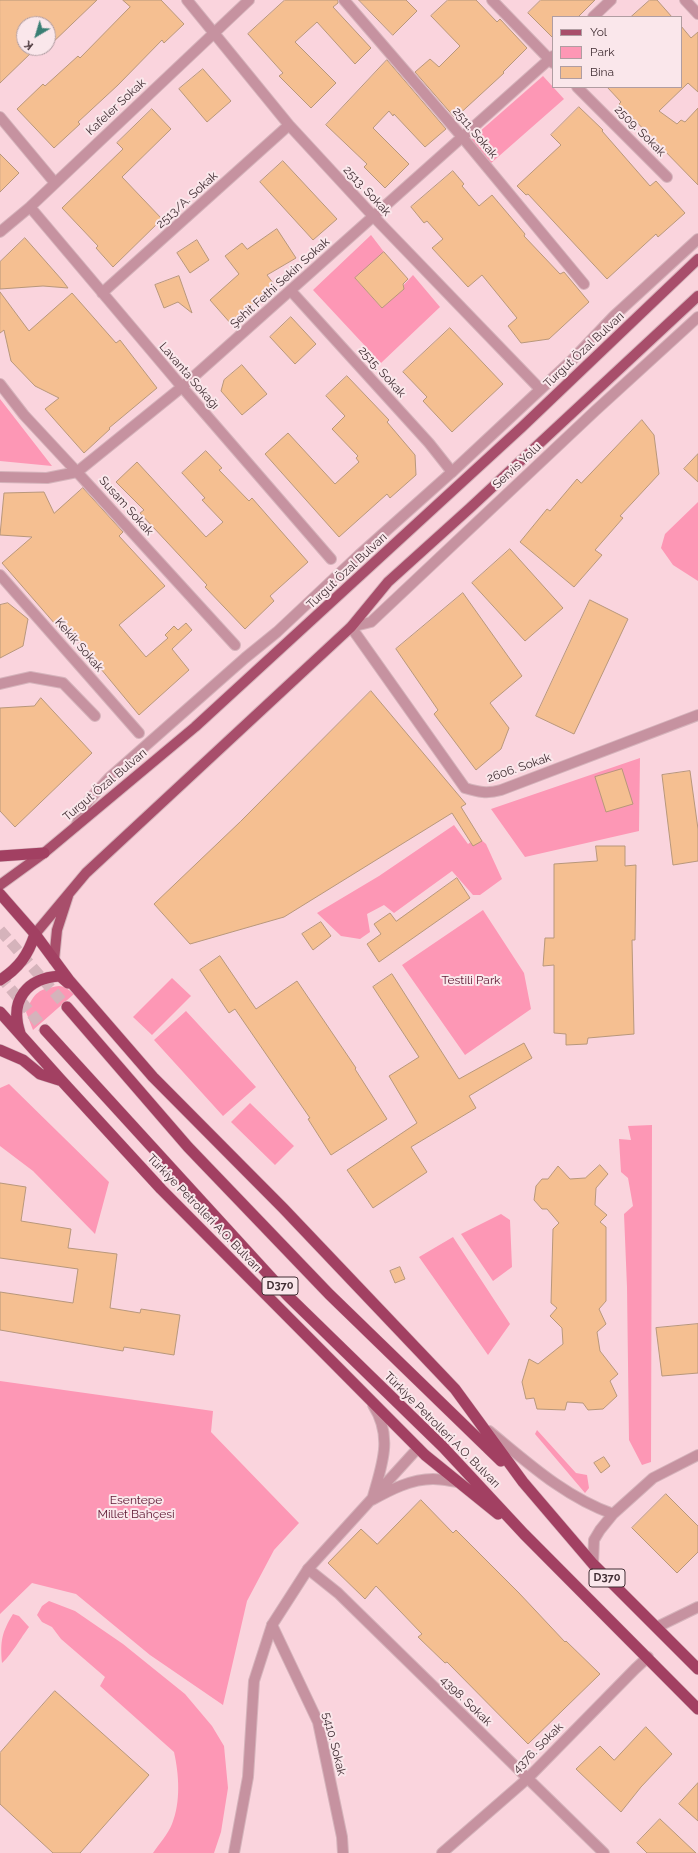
<!DOCTYPE html>
<html>
<head>
<meta charset="utf-8">
<style>
  body { margin:0 }
  #map { position:relative; width:698px; height:1853px; overflow:hidden; background:#fad4dd; font-family:Raleway,sans-serif }
  canvas { display:block }
  .legend { position:absolute; left:552px; top:16px; width:130px; height:72px; box-sizing:border-box; background:#fae7eb; border:1px solid #b09da2; margin:0; padding:5px 7px; list-style:none; font-size:12px; color:#422f34 }
  .legend li { display:flex; align-items:center; gap:8px; height:20px }
  .legend b { width:20px; border:1px solid #b09da2 }
  .north { position:absolute; left:16px; top:16px; width:40px; height:40px; box-sizing:border-box; background:#fae7eb; border:1px solid #b09da2; border-radius:50%; rotate:218deg; font-size:11px; font-weight:700; line-height:16px; text-align:center; color:#422f34 }
  .north::after { content:''; display:block; margin:auto; width:14px; height:18px; background:#3a7f74; clip-path:polygon(50% 0,100% 100%,50% 72%,0 100%) }
</style>
</head>
<body>
<div id="map">
<canvas width="698" height="1853"></canvas>
<ul class="legend">
<li><b style="height:5px;background:#a84e6b"></b>Yol</li>
<li><b style="height:11px;background:#fd97b5"></b>Park</li>
<li><b style="height:11px;background:#f5bf91"></b>Bina</li>
</ul>
<div class="north">K</div>
</div>
<script>
const ctx = document.querySelector('canvas').getContext('2d');
ctx.lineJoin = 'round';
function fill(path, color) { ctx.fillStyle = color; ctx.fill(path, 'evenodd'); }
function trace(path, color, width, dash) { ctx.strokeStyle = color; ctx.lineWidth = width; ctx.lineCap = dash ? 'butt' : 'round'; ctx.setLineDash(dash || []); ctx.stroke(path); }
function write(font, color, halo, rows, align = 'center') {
  ctx.font = font + ' Raleway,sans-serif'; ctx.lineWidth = 4; ctx.setLineDash([]); ctx.textBaseline = 'middle'; ctx.strokeStyle = halo; ctx.fillStyle = color; for (const [text, x, y, turn = 0] of rows) {
    ctx.save(); ctx.translate(x, y); ctx.rotate((+turn || 0) * Math.PI / 180); ctx.textAlign = isNaN(turn) ? turn : align; if (halo) ctx.strokeText(text, 0, 0); ctx.fillText(text, 0, 0); ctx.restore();
  }
}
fill(new Path2D(`
  M543,76L564,99L490,164L470,140Z
  M371,235L384,252L355,278L382,308L413,275L440,307L381,363L313,290Z
  M0,399L52,466L0,461Z
  M698,502V581L673,565L661,548L665,534Z
  M640,758L639,831L525,857L491,809Z
  M454,825L468,844L478,837L486,844L502,879L480,895H473L452,871L394,913L384,905L367,914L370,932L360,939L341,936L317,913L379,876Z
  M483,910L524,973L531,1009L465,1055L402,965Z
  M172,978L191,996L152,1035L133,1017Z
  M59,986L65,987L74,994L33,1030L26,1012C34,992 39,989 59,986Z
  M186,1011L256,1087L223,1116L154,1040Z
  M9,1084L109,1182L95,1234L33,1171L0,1146V1088Z
  M250,1103L294,1146L275,1165L231,1122Z
  M652,1125L651,1462L642,1465L629,1440L627,1287L624,1214L633,1206L628,1178L621,1172L619,1139L631,1140L628,1126Z
  M501,1214L510,1220L512,1267L493,1281L461,1234Z
  M453,1237L510,1324L488,1355L419,1257Z
  M0,1381L213,1411L211,1432L299,1523L274,1550L247,1601L223,1705L150,1655L76,1594L32,1583L0,1614Z
  M537,1430L576,1473L587,1475L589,1488L585,1493L535,1434Z
  M49,1601L75,1611L123,1644L185,1694L212,1726L224,1746L228,1788L221,1832L214,1853H153C159,1844 168,1834 172,1824C181,1802 179,1774 174,1752L100,1686L105,1677L61,1639L52,1627L42,1622L37,1615L42,1606Z
  M13,1614L19,1616L29,1627C22,1636 10,1657 2,1663C0,1641 2,1632 13,1614Z`), '#fd97b5');
const building = new Path2D(`
  M0,0H97L48,47V24H24V48H28L32,52L0,83Z
  M123,0H161L184,24L164,43L162,40L118,85L78,122L80,124L54,148L17,109L43,84L45,86L78,56L80,58L130,7Z
  M285,0H338V3L333,7L371,48L355,64L317,22L295,42L336,83L311,108L279,76L283,73L248,34Z
  M359,0H406L417,11L393,35Z
  M448,0H476L497,22L500,19L527,48L503,72L504,73L455,118L415,72L430,59L439,67L460,46L431,16Z
  M541,0H595L578,17H553V38L528,13Z
  M650,0H657L672,17H631Z
  M681,26L691,38L698,32V92L688,83L659,111L677,124L681,120L685,122L698,108V185L619,104L621,102L607,87H681Z
  M387,60L446,129L425,147L394,114L393,116L389,111L373,128L409,164L385,188L364,167L367,164L326,125Z
  M203,69L231,101L207,122L179,89Z
  M579,107L603,130L602,131L650,186L656,181L685,213L658,237L656,234L607,279L528,194L526,195L517,186L561,145L551,135Z
  M152,109L171,129L122,177L162,219L113,267L96,248L98,246L62,208L123,149L117,143Z
  M0,154L19,173L0,192Z
  M283,161L337,219L313,240L260,182Z
  M453,171L464,184L462,186L479,206L492,195L525,234L524,236L560,274L564,272L589,302L549,339L521,343L508,326L517,318L482,275L468,287L432,248L443,239L427,221L424,223L411,207Z
  M277,229L296,258L267,275L276,287L249,307L250,308L232,325L210,300L239,274L225,256L242,243L247,249Z
  M25,238L62,280L68,288L43,286L0,289V262Z
  M197,240L209,260L190,273L177,253Z
  M384,252L408,279L403,284L404,289L382,308L355,278Z
  M179,276L192,313L178,302L164,308L155,285Z
  M0,292L29,331L72,293L116,343L120,340L157,388L109,428L110,429L84,453L45,409L59,398L35,386L11,361L4,330L0,333Z
  M291,317L316,344L295,364L270,337Z
  M450,328L503,384L452,432L423,401L427,397L403,372Z
  M242,365L267,394L242,415L221,391L224,380Z
  M347,376L389,420L387,422L415,455L416,475L390,498L387,494L339,537L265,454L288,433L335,484L359,462L356,458L358,456L332,429L345,416L326,396Z
  M642,420L654,435L659,474L620,516L623,518L595,550L602,555L574,587L520,542L547,509L550,511L577,479L581,483Z
  M206,451L222,468L219,470L249,501L252,498L308,562L270,596L274,601L245,629L205,587L207,585L140,513L144,510L116,482L137,462L206,537L223,522L202,500L205,498L182,473Z
  M698,454V482L684,469Z
  M83,488L123,532L119,536L165,586L119,625L146,657L168,638L165,635L174,626L178,630L186,623L192,630L172,649L189,670L139,715L67,628L62,632L2,563L32,537L0,535L4,493L44,492L54,513Z
  M510,549L563,608L525,641L472,583Z
  M463,593L522,676L490,703L509,728L501,749L476,770L434,714L438,710L396,649Z
  M590,600L628,619L574,734L536,716Z
  M8,603L28,619L23,646L0,658V605Z
  M371,691L466,804L461,807L482,841L473,846L452,813L284,917L190,944L154,904L240,822Z
  M41,698L92,753L15,827L0,811V708L34,706Z
  M622,769L633,804L606,812L595,777Z
  M690,771L698,829V861L673,865L662,775Z
  M596,846H625V866L636,865L635,940H632L634,1034L588,1038L587,1044L566,1045V1034L554,1033V965L543,966L545,938H554V864L597,861Z
  M457,878L470,898L379,962L367,944L381,934L374,924L390,913L396,921Z
  M321,922L331,936L313,950L302,934Z
  M220,956L256,1009L297,981L356,1068L355,1069L387,1119L331,1155L308,1119L310,1118L235,1009L229,1013L200,970Z
  M392,974L459,1079L524,1043L532,1058L469,1096L476,1108L411,1147L427,1172L373,1208L347,1170L417,1123L389,1076L419,1057L373,987Z
  M600,1165L608,1174L596,1188L595,1205L607,1215L600,1222L606,1227V1301L599,1309L606,1324L597,1332L600,1351L618,1374L610,1381L617,1396L603,1409L588,1410L583,1403L567,1402L565,1410L537,1409L534,1398L526,1399L522,1382L529,1359L538,1364L563,1344L562,1328L550,1316L557,1308L551,1303L553,1229L559,1223L547,1209H542L534,1200L536,1186L542,1179H548L558,1166L570,1179L585,1178Z
  M0,1183L26,1187L21,1221L71,1229L68,1248L117,1254L110,1308L140,1313L141,1309L180,1315L174,1355L124,1347L123,1351L0,1330V1292L73,1303L78,1269L0,1258Z
  M400,1267L405,1279L395,1283L390,1271Z
  M698,1324V1373L662,1376L656,1328Z
  M604,1457L610,1466L601,1473L594,1463Z
  M666,1494L698,1526V1552L677,1573L632,1528Z
  M421,1500L453,1533L456,1530L519,1593L565,1642L566,1641L600,1674L528,1744L447,1662L445,1663L418,1637L422,1634L376,1586L365,1599L328,1563L361,1529L377,1544Z
  M55,1691L149,1775L80,1853H53L0,1804V1753Z
  M646,1727L672,1754L641,1787L621,1812L576,1769L600,1746L614,1760Z
  M698,1783V1821L679,1804Z
  M660,1819L696,1853H647L637,1843Z`);
fill(building, '#f5bf91');
trace(building, '#b8977b', 1);
trace(new Path2D(`
  M0,930L67,1007
  M0,976L45,1030`), '#d5b3bb', 11, [11, 5.5]);
const pedestrian = new Path2D(`
  M182,387L331,559
  M77,472L235,645
  M0,575L139,733`);
const minor = new Path2D(`
  M187,0L289,125L374,217L540,389
  M344,0L463,138L584,284
  M492,0L553,63
  M593,17L611,0
  M577,87L667,177
  M0,117L55,183
  M30,207L182,387
  M0,232L30,207L249,0
  M291,291L429,443L452,472
  M102,293L289,125
  M0,384L24,415L77,472
  M0,477L47,478L77,472L182,387L553,56
  M351,627L465,788C478,792 487,794 501,790L698,715
  M0,684L30,677L63,683L95,716
  M489,1431C528,1463 565,1497 613,1514
  M593,1564L594,1540L600,1530L613,1514L653,1478L698,1455
  M308,1569L338,1593L604,1853
  M272,1625L318,1722L342,1837L343,1853
  M657,1627L698,1607
  M442,1853L527,1779L635,1669L648,1657`);
const tertiary = new Path2D(`
  M685,0L698,14
  M351,627L371,622L595,411L698,317
  M76,826L88,801L109,778L245,658L277,632L359,555L452,472L572,360L614,316L698,239
  M373,1405C394,1438 381,1467 372,1500C390,1490 411,1479 433,1479C441,1479 450,1481 457,1482
  M234,1853L248,1777L254,1681L272,1625L308,1569L418,1448`);
const primary = new Path2D(`
  M0,885L44,853L195,727L522,427L698,259
  M35,934L86,873L351,627L388,582L470,508L698,296
  M54,960L57,930L68,896`);
const trunk = new Path2D(`
  M0,856L44,853
  M0,894L35,934L69,980L153,1077L283,1208L455,1389L523,1482L593,1564L698,1669
  M0,980C19,968 28,955 35,934
  M67,1007L188,1147L329,1294L501,1461
  M0,1012L61,1080L161,1189L425,1455L498,1514
  M45,1030L288,1296L443,1447L524,1534L698,1709
  M20,1033C9,1000 27,978 60,976L68,983
  M0,1050L23,1060L40,1074L59,1080`);
trace(pedestrian, '#d5b3bb', 12);
trace(minor, '#d5b3bb', 12);
trace(tertiary, '#d5b3bb', 12);
trace(primary, '#d5b3bb', 12);
trace(trunk, '#d5b3bb', 12);
trace(pedestrian, '#c692a0', 10);
trace(minor, '#c692a0', 10);
trace(tertiary, '#c692a0', 10);
trace(primary, '#a84e6b', 10);
trace(trunk, '#a24062', 11);
for (const [x, y, w] of [
  [280,1286,36],
  [607,1578,36]
]) { const box = new Path2D(); box.roundRect(x - w / 2, y - 9, w, 18, 3); ctx.fillStyle = '#fae7eb'; ctx.fill(box); trace(box, '#422f34', 1); }
write('bold 11px', '#422f34', null, [
  ["D370",280,1286],
  ["D370",607,1578]
]);
write('12px', '#422f34', '#fae7eb', [
  ["Kafeler Sokak",116,107,-43],
  ["2509. Sokak",640,131,45],
  ["2511. Sokak",475,133,50],
  ["2513. Sokak",367,191,47],
  ["2513/A. Sokak",187,200,-42],
  ["Şehit Fethi Sekin Sokak",280,283,-42],
  ["Turgut Özal Bulvarı",584,350,-43],
  ["2515. Sokak",382,372,48],
  ["Lavanta Sokağı",189,376,49],
  ["Servis Yolu",517,466,-43],
  ["Susam Sokak",126,506,48],
  ["Turgut Özal Bulvarı",347,571,-43],
  ["Kekik Sokak",79,645,49],
  ["2606. Sokak",519,768,-19],
  ["Turgut Özal Bulvarı",105,785,-40],
  ["Türkiye Petrolleri A.O. Bulvarı",204,1213,46],
  ["Türkiye Petrolleri A.O. Bulvarı",442,1430,45],
  ["4398. Sokak",466,1701,44],
  ["5410. Sokak",334,1744,76],
  ["4376. Sokak",538,1748,-45]
]);
write('12px', '#5d1732', '#fae7eb', [
  ["Testili Park",471,980],
  ["Esentepe",136,1500],
  ["Millet Bahçesi",136,1514]
]);
</script>
</body>
</html>
